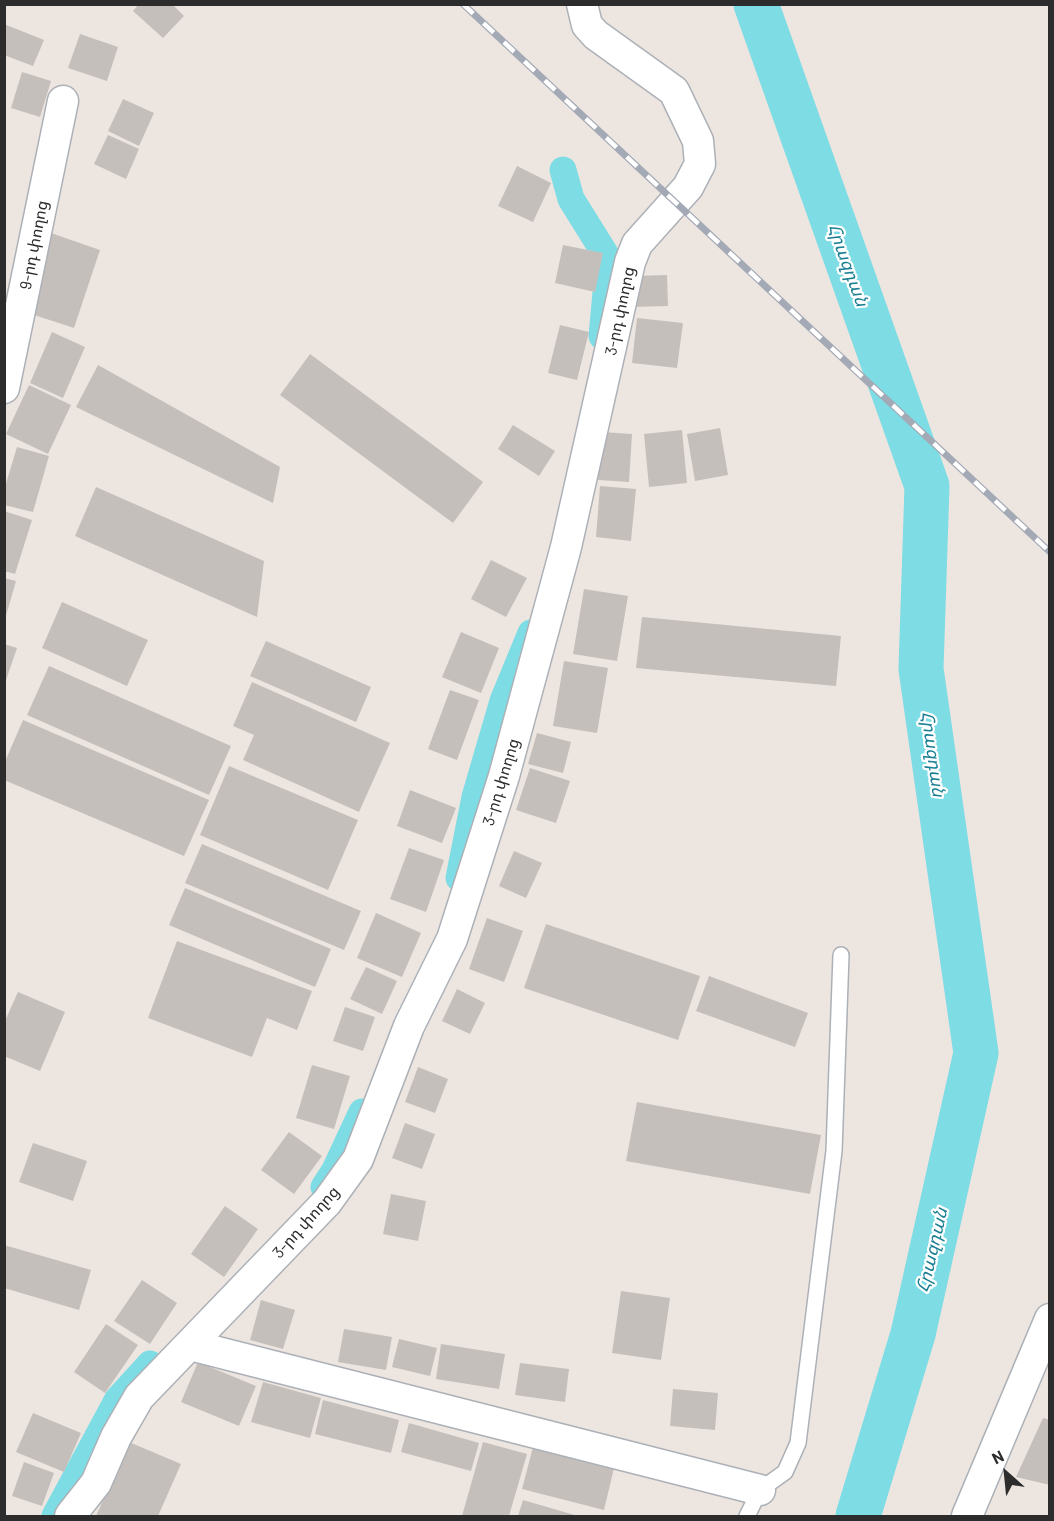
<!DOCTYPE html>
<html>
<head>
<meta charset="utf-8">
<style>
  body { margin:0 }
  #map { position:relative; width:1054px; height:1521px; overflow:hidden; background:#ede5e0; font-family:Barlow,sans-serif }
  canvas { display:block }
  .frame { position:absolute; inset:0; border:6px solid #2c2c2c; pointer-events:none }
  .north { position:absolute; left:976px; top:1443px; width:60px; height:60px; -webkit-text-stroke:4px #fff; paint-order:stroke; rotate:333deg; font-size:16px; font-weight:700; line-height:24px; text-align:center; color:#2c2c2c }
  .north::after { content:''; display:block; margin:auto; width:21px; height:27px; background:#2c2c2c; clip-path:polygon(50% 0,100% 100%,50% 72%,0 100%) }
</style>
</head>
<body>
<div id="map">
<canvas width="1054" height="1521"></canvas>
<div class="frame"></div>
<div class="north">N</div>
</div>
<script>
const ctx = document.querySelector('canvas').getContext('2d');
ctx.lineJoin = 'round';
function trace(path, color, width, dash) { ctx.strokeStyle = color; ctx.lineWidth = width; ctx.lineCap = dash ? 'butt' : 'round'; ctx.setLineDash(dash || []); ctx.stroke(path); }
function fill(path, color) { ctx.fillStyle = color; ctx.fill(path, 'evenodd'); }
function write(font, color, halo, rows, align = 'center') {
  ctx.font = font + ' Barlow,"Noto Sans Armenian",sans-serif'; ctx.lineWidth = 4.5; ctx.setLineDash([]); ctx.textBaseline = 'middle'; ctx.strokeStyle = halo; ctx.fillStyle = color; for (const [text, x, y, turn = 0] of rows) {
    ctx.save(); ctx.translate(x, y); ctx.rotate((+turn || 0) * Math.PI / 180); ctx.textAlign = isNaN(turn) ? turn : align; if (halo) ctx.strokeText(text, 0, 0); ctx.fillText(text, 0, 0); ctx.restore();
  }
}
trace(new Path2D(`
  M563,170L571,199L609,260L602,336
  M459,878L475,797L503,701L531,633
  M324,1187L335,1170L362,1112
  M55,1516L118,1399L150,1364`), '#7ddce4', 27);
trace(new Path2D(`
  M756,4L927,486L921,669L976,1053L913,1334L858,1516`), '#7ddce4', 45);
fill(new Path2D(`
  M139,4H172L184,16L163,38L133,11Z
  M4,24L44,40L33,66L4,55Z
  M80,34L118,47L107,81L68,68Z
  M22,72L51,81L40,117L11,108Z
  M123,99L154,113L139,146L108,131Z
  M108,135L139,149L126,179L94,164Z
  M517,166L551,183L533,222L498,206Z
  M51,233L100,250L74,328L25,312Z
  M563,245L603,253L595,292L555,283Z
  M667,275L668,306L632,307L631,276Z
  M637,318L683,323L677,368L632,363Z
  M560,325L589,332L577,380L548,373Z
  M52,332L85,347L63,398L30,383Z
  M310,354L483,482L453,523L280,395Z
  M98,365L280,467L273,503L76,407Z
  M29,385L71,405L48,454L6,434Z
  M513,425L555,451L539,476L498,449Z
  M720,428L728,475L695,481L687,434Z
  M682,430L687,483L649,487L644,434Z
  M602,432L632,434L629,482L598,480Z
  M17,447L49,456L33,512L4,505V490Z
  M600,486L636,489L631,541L596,537Z
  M96,487L264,561L257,617L75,536Z
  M4,511L32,520L15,574L4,571Z
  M491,560L527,578L506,617L471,599Z
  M4,578L16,581L5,619H4Z
  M584,589L628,596L617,661L573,654Z
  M62,602L148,640L127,686L42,648Z
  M642,617L841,636L836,686L636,668Z
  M461,632L499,648L481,693L442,677Z
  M266,641L371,687L356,722L250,676Z
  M4,644L17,648L5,683H4Z
  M564,661L608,668L597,733L553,726Z
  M49,666L231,746L209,795L27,715Z
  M252,682L390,743L359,812L243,760L254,735L233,726Z
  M450,690L479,700L457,760L428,749Z
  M23,720L209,800L184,856L4,780V764Z
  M537,733L571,742L563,773L528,764Z
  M229,766L358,820L328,890L200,835Z
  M530,768L570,781L556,823L516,810Z
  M410,790L456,808L442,843L397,826Z
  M202,844L361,911L344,950L185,883Z
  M409,848L444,860L426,912L390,899Z
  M514,851L542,863L526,898L499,886Z
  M185,888L331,949L315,987L169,925Z
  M376,913L421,933L402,977L357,958Z
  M487,918L523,931L504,982L469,969Z
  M546,924L700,976L678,1040L524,988Z
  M177,941L312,991L297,1030L267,1018L252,1057L148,1018Z
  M366,967L397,981L382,1014L350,999Z
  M709,976L808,1013L795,1047L696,1011Z
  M457,989L485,1003L470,1034L442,1021Z
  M18,992L65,1012L40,1071L4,1056V1023Z
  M345,1007L375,1017L363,1051L333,1041Z
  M312,1065L350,1076L334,1129L296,1118Z
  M418,1067L448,1079L435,1113L405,1102Z
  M637,1102L821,1135L810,1194L626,1161Z
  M405,1123L435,1134L422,1169L392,1158Z
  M289,1132L322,1156L294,1194L261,1170Z
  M33,1143L87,1161L73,1201L19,1182Z
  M391,1194L426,1201L418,1241L383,1234Z
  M225,1206L258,1229L224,1277L191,1254Z
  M4,1245L91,1270L79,1310L4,1288Z
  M142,1280L177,1303L150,1344L114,1321Z
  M621,1291L670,1298L661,1360L612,1353Z
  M261,1300L295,1310L283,1349L250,1340Z
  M106,1324L138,1345L105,1393L74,1372Z
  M344,1329L392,1337L386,1370L338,1362Z
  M399,1339L437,1348L430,1376L392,1367Z
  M441,1344L505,1354L499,1389L436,1379Z
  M198,1362L256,1386L239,1426L181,1402Z
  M520,1363L569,1369L565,1402L515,1395Z
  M263,1382L321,1398L310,1438L251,1422Z
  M673,1389L718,1393L715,1430L670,1426Z
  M323,1400L399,1420L391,1453L315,1434Z
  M33,1413L81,1433L64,1472L16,1452Z
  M1043,1418L1050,1420V1485L1016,1477Z
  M409,1423L479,1443L471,1471L401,1452Z
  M129,1442L181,1464L158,1516H96Z
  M483,1442L527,1454L509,1516H462Z
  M533,1447L614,1468L604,1510L522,1489Z
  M24,1462L54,1473L42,1506L12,1496Z
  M523,1500L578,1516H518Z`), '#c5bfbc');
const service = new Path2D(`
  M747,1516L760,1490L785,1472L798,1443L834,1151L841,955`);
const minor = new Path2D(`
  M4,388L63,101
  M190,1345L760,1490
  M70,1516L96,1483L116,1437L139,1397L327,1202L358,1159L409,1026L452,939L504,776L566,547L630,262L637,244L688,187L700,164L698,141L674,91L596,35L587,25L582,4
  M967,1516L1050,1319`);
trace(service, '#acb1b7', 18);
trace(minor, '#acb1b7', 33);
trace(service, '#fff', 15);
trace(minor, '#fff', 30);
const rail = new Path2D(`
  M463,4L1050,552`);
trace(rail, '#a3a9b5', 7);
trace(rail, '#fff', 4.5, [14]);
write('16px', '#2c2c2c', '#fff', [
  ["9-րդ փողոց",34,245,-79],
  ["3-րդ փողոց",620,311,-78],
  ["3-րդ փողոց",501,782,-73],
  ["3-րդ փողոց",306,1222,-48]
]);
write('italic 18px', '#1a7f93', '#fff', [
  ["Հրազդան",848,265,70],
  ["Հրազդան",933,754,82],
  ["Հրազդան",932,1250,-77]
]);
</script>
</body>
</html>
